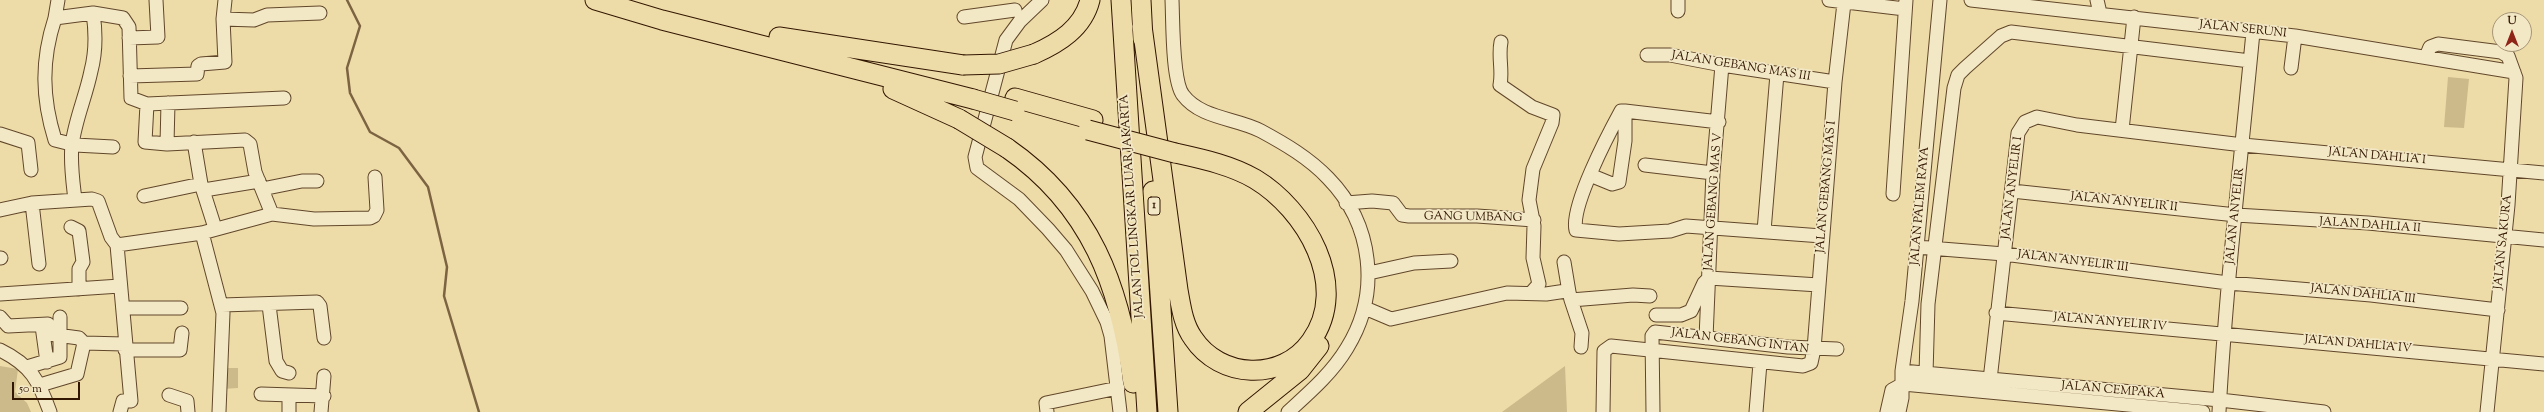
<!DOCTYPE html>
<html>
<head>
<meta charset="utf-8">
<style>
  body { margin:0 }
  #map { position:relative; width:2544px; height:412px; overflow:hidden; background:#eddba8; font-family:"Sorts Mill Goudy",serif }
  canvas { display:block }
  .north { position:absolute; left:2492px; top:12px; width:40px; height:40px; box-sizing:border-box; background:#f3e8c6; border:1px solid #a69477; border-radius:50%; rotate:0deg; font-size:11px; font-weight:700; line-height:16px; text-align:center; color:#321600 }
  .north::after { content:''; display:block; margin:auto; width:14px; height:18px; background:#8f2418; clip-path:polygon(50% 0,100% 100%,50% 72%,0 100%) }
  .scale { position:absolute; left:12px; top:382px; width:68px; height:18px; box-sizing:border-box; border:2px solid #321600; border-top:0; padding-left:5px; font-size:12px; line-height:14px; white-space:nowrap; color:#321600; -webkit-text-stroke:3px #f3e8c6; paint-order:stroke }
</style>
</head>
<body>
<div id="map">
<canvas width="2544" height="412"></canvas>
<div class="north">U</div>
<div class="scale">50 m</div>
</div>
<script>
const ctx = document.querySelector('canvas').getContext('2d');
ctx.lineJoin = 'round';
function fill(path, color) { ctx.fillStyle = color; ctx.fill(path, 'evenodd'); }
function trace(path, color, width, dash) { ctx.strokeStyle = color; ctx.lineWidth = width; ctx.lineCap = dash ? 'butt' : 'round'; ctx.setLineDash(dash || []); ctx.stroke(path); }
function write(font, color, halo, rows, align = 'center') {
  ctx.font = font + ' "Sorts Mill Goudy",serif'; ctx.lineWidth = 3.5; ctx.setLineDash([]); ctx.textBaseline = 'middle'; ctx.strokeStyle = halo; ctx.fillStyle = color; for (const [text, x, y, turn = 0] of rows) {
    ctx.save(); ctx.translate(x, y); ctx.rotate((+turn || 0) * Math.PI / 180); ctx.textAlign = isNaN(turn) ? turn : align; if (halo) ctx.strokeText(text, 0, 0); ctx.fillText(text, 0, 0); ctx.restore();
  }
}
fill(new Path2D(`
  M2448,77L2469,79L2464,128L2444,127Z
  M0,366L18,369L15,392L27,403L31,412H0Z
  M1565,366L1567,412H1502Z
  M223,368H238V388L222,389Z`), '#cdba8b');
trace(new Path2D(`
  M347,0L360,26L347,68L350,93L370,132L399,148L428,187L447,267L444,296L479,412`), '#7c6443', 2.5);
const minor = new Path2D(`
  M58,0L55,18L93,13C96,33 96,52 91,71C86,96 75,120 72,145C70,163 73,182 75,200
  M1042,0L1020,21L1006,40L975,157L977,168L981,171L1019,199L1048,229L1066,250L1092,291L1107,322L1111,336L1120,412
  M1172,0C1173,20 1172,81 1183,95C1201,119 1237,118 1261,131C1285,144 1309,158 1328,178C1373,224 1381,293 1347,348C1332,373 1310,392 1288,412
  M1829,0L1905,9
  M1971,0L2295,36L2514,72
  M2097,0L2100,13
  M1678,11V0
  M93,13L123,18L129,27L131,98L147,104L145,142L167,144L245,140L250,144L255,172L272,214
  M964,17L1015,10
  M55,18C41,61 42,98 55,140L75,145L113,147
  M223,19L254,20L267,15L320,13
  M129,38L158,37L156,0
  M1501,42C1498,57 1503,71 1500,85L1532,107L1553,115L1552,123L1533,169L1529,200L1534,226L1533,258L1539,284L1531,293
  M1647,55H1670L1722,65L1835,82
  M2426,57L2430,47L2438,44L2501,52L2508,56L2516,78L2508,205L2487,412
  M2291,68L2295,36
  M130,76L197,74L198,66L201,64L225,62L223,19L225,0
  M147,104L284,98
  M1625,111H1621C1609,133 1570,207 1576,230L1619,234L1670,231L1686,226L1822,236
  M1625,111L1719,122
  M2122,130L2134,17
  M0,134L28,143L31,170
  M194,142L201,184L215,228
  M167,144L168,103
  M1645,165L1713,173
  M1590,175L1612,184L1619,182L1625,141V111
  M262,189L302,181H317
  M204,190L259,181
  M2012,191L2236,215L2368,223L2544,240
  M1893,194L1906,0
  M144,196L201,184
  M32,203L39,264
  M1346,203L1372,201L1393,203L1402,215L1409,216H1477L1534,220
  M0,210L32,203L92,199L98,201L111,237L117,245L202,233L272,214L314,219L370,218L374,216L377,210L375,177
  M71,227L79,231L83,262L79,269V289
  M1764,231L1777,74
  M202,233L223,313L219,412
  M117,245L131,401H123L120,412
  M1917,247L2004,254L2228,283L2371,295L2498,310
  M0,258H1
  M1564,262L1569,292
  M1369,273L1414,263L1451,261
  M0,294L120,286
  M1571,300L1582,333L1581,347
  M222,305L317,302L320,306L324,338
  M269,305L276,361L282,371L289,373
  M123,308H181
  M1365,308L1391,319L1507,293L1546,294L1566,291L1569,292L1571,300L1633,295L1650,296
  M1996,313L2544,364
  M1656,315H1681L1691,311L1704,283L1709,278L1819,285
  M0,317L8,326L48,324L49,334L79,338L84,343L124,344
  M42,326L47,362
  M1706,338L1713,173L1722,65
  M0,350C31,365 39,381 50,412
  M125,350H180L182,333
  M27,367L60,357V317
  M1902,371L2220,400L2324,412
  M1926,374L1928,304L1954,88L1958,75L1965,68L2001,36L2011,32L2250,61
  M1990,380L2018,133L2025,122L2037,117L2077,125L2243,145L2544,173
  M40,385L77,374L84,343
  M261,394L324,396
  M169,395L187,401L188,412
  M289,396V412
  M321,412L324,376
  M1047,412L1046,403L1118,388
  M1603,412L1604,351L1611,346L1803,366L1811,363L1814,349L1835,82L1844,3
  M1653,412L1652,336L1655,332L1788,347L1837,349
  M1756,412L1760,363
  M1887,412L1892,390L1903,384L2203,412
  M1899,412L1902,398V371L1912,301L1940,0
  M2219,412C2226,285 2241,159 2253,32`);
const highway = new Path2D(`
  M595,0L662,20L973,99
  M1121,0L1147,412
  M1141,0L1143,39
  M1142,26L1178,290C1181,306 1183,324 1193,338C1220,379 1282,382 1311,341C1351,285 1305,209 1255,179C1231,165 1202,159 1175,153
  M779,37L963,65
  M1034,54C1059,43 1083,28 1090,0
  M893,89L959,119
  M1015,98L1093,120
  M1007,148C1091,206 1120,286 1133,383
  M1153,191L1168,412
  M1248,412L1300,370L1319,346`);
trace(minor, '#61472a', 15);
trace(highway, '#321600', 21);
trace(minor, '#f3e8c6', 13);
trace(highway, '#eddba8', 19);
const highwayBridge = new Path2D(`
  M963,65L999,64L1034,54
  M973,99L1015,111
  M959,119L1007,148
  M1088,130L1175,153`);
trace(highwayBridge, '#321600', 21, []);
trace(highwayBridge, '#eddba8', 19);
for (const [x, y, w] of [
  [1154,206,12]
]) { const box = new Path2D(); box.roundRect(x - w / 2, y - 9, w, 18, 3); ctx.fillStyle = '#f3e8c6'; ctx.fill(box); trace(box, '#321600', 1); }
write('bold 11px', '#321600', null, [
  ["1",1154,206]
]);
write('12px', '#321600', '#f3e8c6', [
  ["JALAN SERUNI",2243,30,6],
  ["JALAN GEBANG MAS III",1741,67,9],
  ["JALAN DAHLIA I",2377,157,5],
  ["JALAN GEBANG MAS I",1827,187,-85],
  ["JALAN ANYELIR I",2013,188,-83],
  ["JALAN GEBANG MAS V",1714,202,-86],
  ["JALAN ANYELIR II",2124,203,6],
  ["JALAN TOL LINGKAR LUAR JAKARTA",1133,206,-94],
  ["JALAN PALEM RAYA",1921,206,-85],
  ["JALAN ANYELIR",2236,216,-84],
  ["GANG UMBANG",1473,218,1],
  ["JALAN DAHLIA II",2370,226,4],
  ["JALAN SAKURA",2504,242,-84],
  ["JALAN ANYELIR III",2073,262,7],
  ["JALAN DAHLIA III",2363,295,6],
  ["JALAN ANYELIR IV",2110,323,5],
  ["JALAN GEBANG INTAN",1740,342,7],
  ["JALAN DAHLIA IV",2358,345,5],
  ["JALAN CEMPAKA",2113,391,5]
]);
</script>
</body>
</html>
